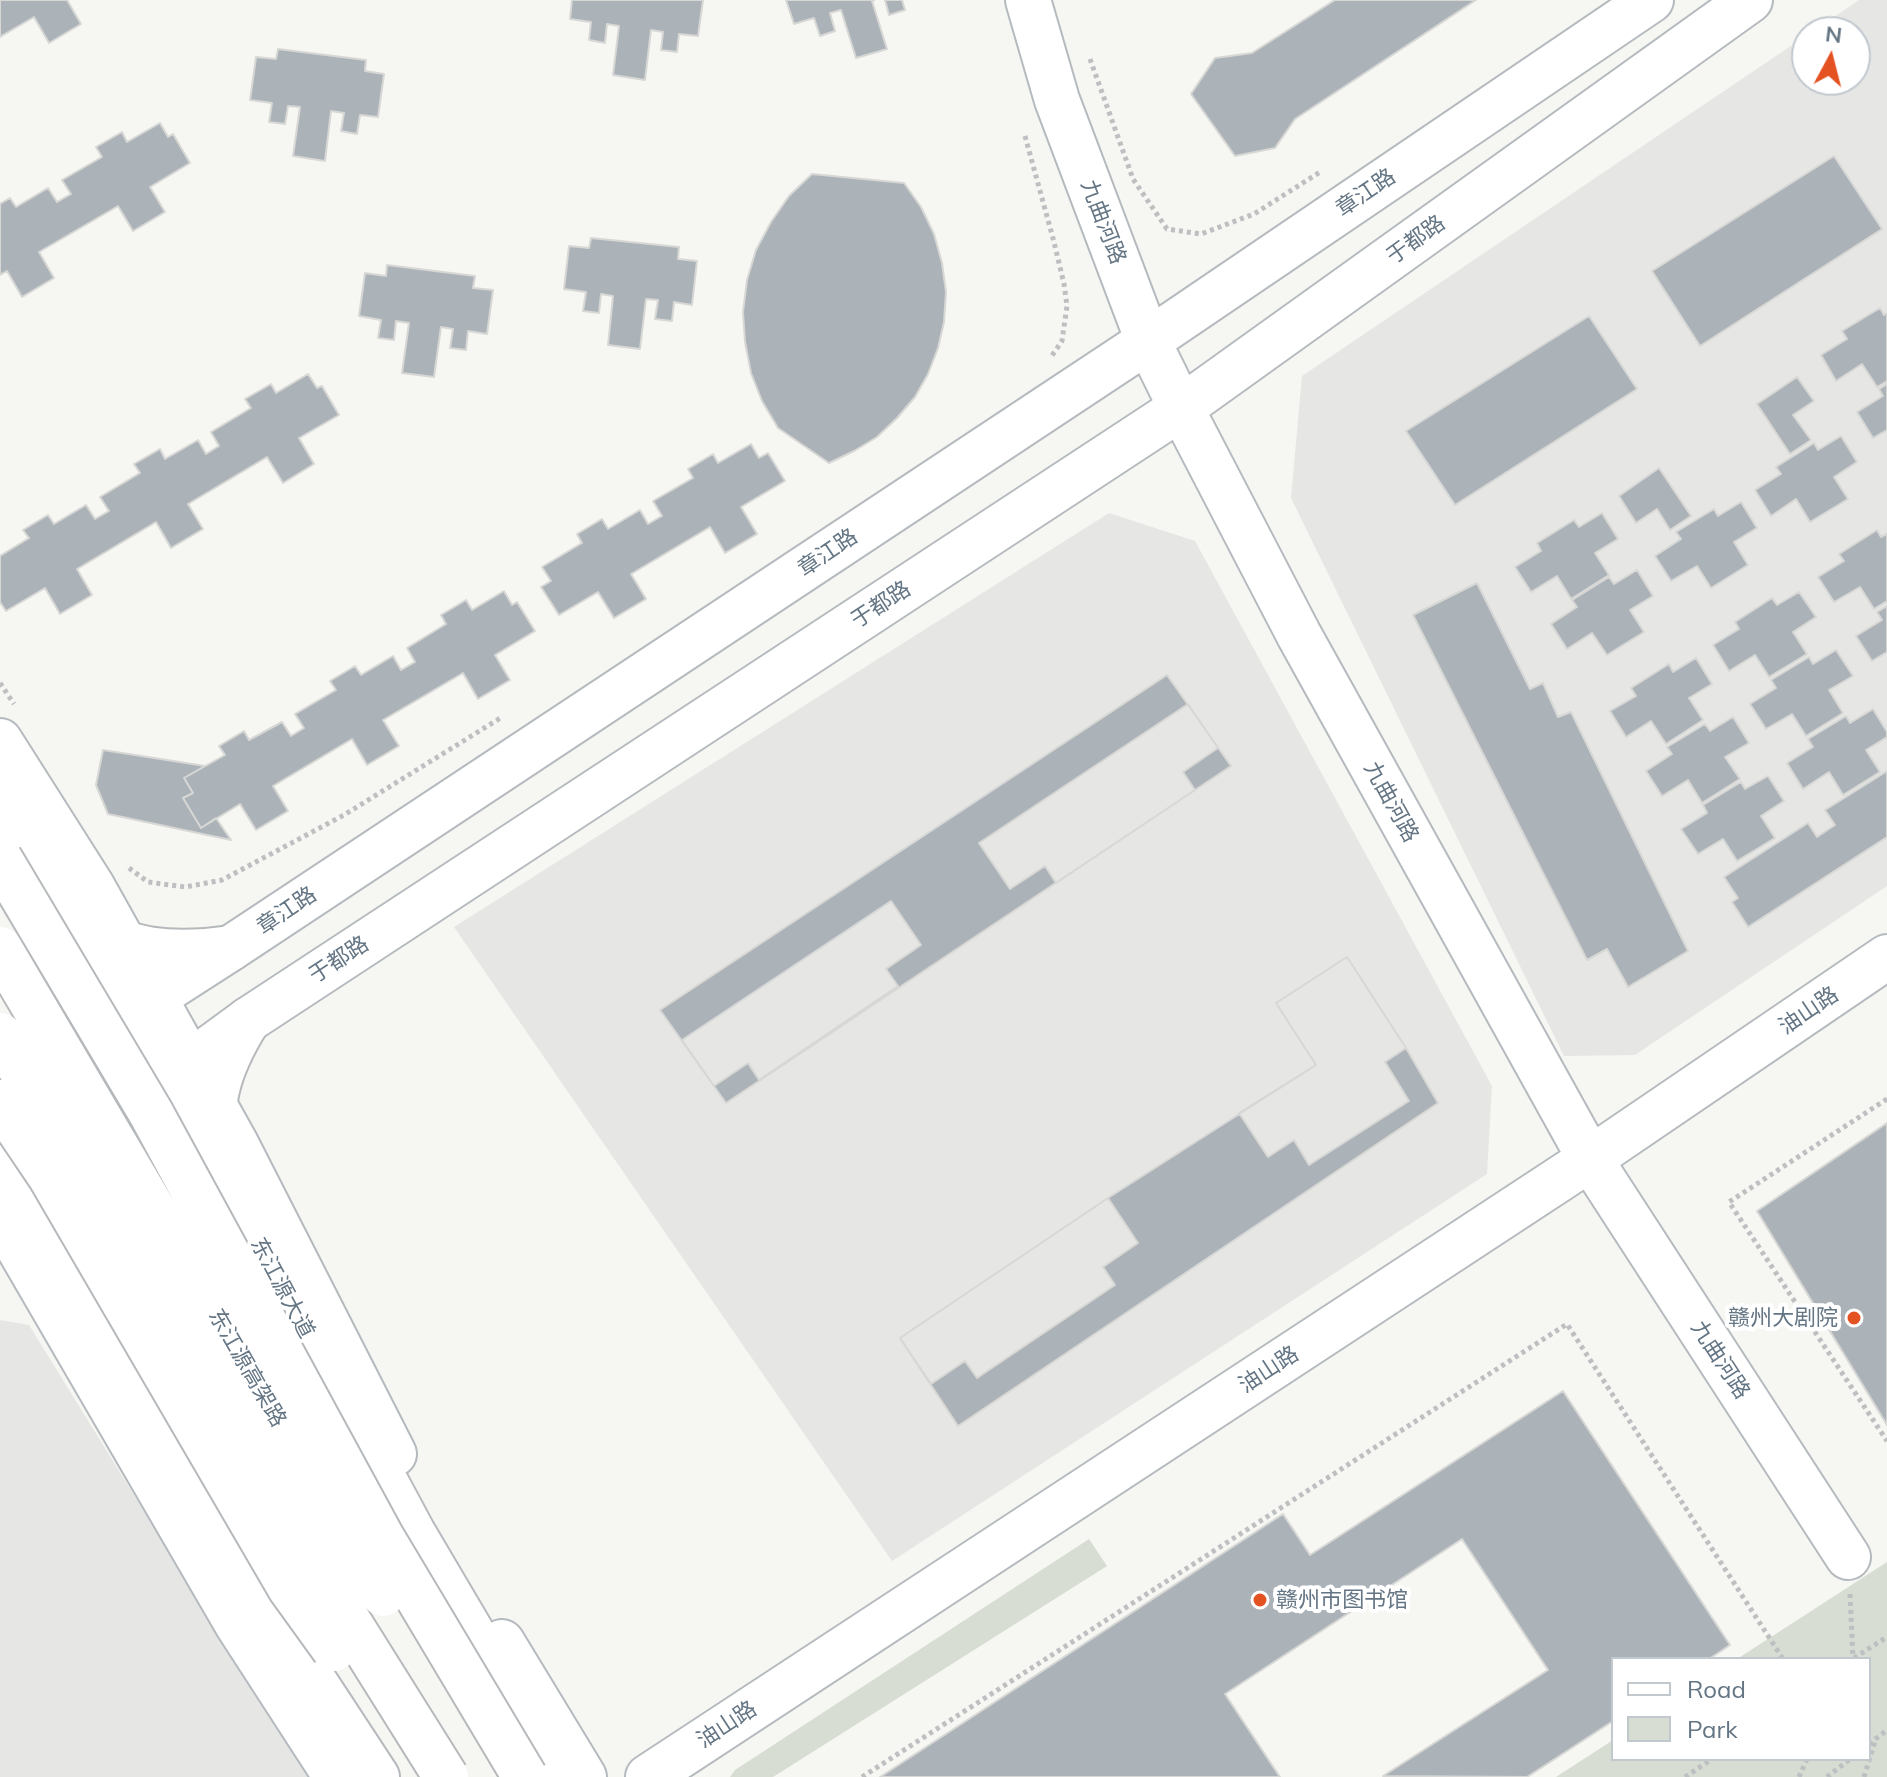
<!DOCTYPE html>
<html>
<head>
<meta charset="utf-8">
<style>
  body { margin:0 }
  #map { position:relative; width:1887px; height:1777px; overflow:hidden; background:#f6f6f2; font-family:Mulish,sans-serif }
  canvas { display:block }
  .legend { position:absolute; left:1611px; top:1657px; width:260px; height:104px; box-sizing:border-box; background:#fff; border:2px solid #c1c8ce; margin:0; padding:10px 14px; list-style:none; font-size:24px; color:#647584 }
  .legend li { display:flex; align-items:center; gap:16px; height:40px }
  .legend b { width:40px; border:2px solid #c1c8ce }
  .north { position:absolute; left:1791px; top:16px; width:80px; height:80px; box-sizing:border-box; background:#fff; border:2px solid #c1c8ce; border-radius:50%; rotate:7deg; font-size:22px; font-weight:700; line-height:32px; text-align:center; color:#647584 }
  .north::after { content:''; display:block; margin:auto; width:28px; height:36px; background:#e55222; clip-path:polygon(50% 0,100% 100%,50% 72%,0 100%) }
</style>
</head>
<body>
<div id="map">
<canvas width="1887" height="1777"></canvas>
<ul class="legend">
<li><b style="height:10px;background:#fff"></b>Road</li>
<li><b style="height:22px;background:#d7ddd3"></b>Park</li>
</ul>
<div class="north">N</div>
</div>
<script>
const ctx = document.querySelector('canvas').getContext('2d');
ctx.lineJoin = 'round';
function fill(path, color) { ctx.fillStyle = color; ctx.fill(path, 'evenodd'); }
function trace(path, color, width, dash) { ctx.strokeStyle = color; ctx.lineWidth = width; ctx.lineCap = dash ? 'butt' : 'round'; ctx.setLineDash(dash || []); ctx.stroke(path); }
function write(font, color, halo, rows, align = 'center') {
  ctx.font = font + ' Mulish,"Noto Sans SC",sans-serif'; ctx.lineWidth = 8; ctx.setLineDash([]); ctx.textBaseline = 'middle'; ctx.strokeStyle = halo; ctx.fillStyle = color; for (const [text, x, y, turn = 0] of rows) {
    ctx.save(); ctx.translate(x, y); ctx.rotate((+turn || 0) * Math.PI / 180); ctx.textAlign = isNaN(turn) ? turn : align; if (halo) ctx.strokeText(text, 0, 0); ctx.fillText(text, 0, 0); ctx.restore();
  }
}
fill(new Path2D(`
  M1859,0H1887V886L1635,1055L1564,1056L1291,498L1302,376L1807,35V80H1855V32H1812Z
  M1109,513L1195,541L1492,1086L1487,1174L892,1561L454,927Z
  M0,1320L29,1325L308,1777H0Z`), '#e6e7e5');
fill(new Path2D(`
  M1089,1539L1107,1566L773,1777H730L735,1770Z
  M1887,1562V1777H1556L1613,1740V1759H1869V1659H1737Z`), '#d7ddd3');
const building = new Path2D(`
  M0,0H67L81,24L49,43L34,17L0,37Z
  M572,0H703L698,36L679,34L677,52L661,50L663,32L651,30L645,80L613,75L619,26L607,24L605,43L589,40L591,22L570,19Z
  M786,0H874L872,1L887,49L856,58L841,10L830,13L835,31L820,36L814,18L794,24Z
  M885,0H902L905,10L889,15Z
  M1335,0H1476L1295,119L1275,148L1235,156L1191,94L1215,58L1252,53Z
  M278,49L366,60L365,71L384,74L378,117L360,115L357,134L341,131L344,113L331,111L325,161L293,156L300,107L288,106L285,124L269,122L272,103L250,100L256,57L276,59Z
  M160,123L168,137L173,134L190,163L150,187L165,212L133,231L118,206L39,252L54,278L22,297L7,271L0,275V204L10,198L16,207L48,188L57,202L71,194L62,180L102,157L96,147L122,132L127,142Z
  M1834,156L1882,229L1700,346L1652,271Z
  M812,174L904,183L921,207L934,234L942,263L946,292L944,322L938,348L928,374L915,397L897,418L877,437L854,451L829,463L778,428L762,401L751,373L745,342L743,312L747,280L756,250L771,222L789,196Z
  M591,238L679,247L678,259L697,261L692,305L674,302L672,321L655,319L658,300L646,299L640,349L608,345L613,296L601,294L599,313L583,311L586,292L564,289L569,246L589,248Z
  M387,265L475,276L473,288L493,290L487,334L468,331L466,350L450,348L453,329L441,327L434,377L402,373L409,323L396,321L394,340L378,338L381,320L359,316L365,273L386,276Z
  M1880,308L1884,315L1887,313V381L1877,387L1862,364L1836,381L1821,355L1847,339L1842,331Z
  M1589,316L1637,389L1455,505L1406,431Z
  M308,374L317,388L322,386L339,415L299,438L314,464L283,483L267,457L188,504L203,529L171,548L156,522L77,569L92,595L60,614L45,588L6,611L0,602V556L29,538L23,530L48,515L54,524L86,505L95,519L109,511L100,497L140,473L134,464L160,449L165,459L198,440L206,454L219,446L211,432L251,408L245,399L271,384L276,393Z
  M1797,377L1814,401L1793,415L1811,440L1790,454L1757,404Z
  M1887,384V430L1873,438L1857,412L1883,396L1879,389Z
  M1841,436L1857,462L1834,477L1848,499L1810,522L1796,499L1771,516L1755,490L1781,474L1776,467L1814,443L1818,450Z
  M751,444L759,458L768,453L785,481L741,507L757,534L725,553L710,527L631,574L646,599L614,618L598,592L559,615L541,587L551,581L542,567L582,543L577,534L602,519L608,529L640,510L648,524L662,516L653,501L693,478L688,469L713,454L718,463Z
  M1659,468L1691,516L1670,530L1657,509L1636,523L1619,496Z
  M1741,502L1757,528L1734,542L1748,565L1711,588L1697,566L1671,581L1655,556L1681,539L1676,532L1714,509L1718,516Z
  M1602,513L1618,539L1595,553L1609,575L1571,599L1557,576L1531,592L1515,567L1541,551L1537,543L1574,520L1579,527Z
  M1877,530L1881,537L1887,534V601L1874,609L1860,587L1834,602L1818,577L1844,561L1839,554Z
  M1637,570L1653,596L1630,610L1644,632L1607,655L1592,633L1567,649L1551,624L1577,607L1572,600L1609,577L1614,584Z
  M1477,583L1530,689L1543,683L1558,717L1571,712L1688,951L1628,987L1607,949L1587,960L1413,615Z
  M504,591L512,605L517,602L535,631L495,655L510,680L478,699L463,673L383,720L399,746L367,765L352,739L273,786L288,811L256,830L240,804L201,828L183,798L193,793L184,778L225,755L219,746L244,731L249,740L282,722L291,736L304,728L295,714L336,690L330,681L355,666L361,675L393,656L401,670L415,662L407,648L446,624L441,615L466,600L472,610Z
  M1799,592L1816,617L1793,632L1807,654L1769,677L1755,655L1729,671L1713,645L1739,629L1735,622L1772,598L1777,605Z
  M1887,606V652L1872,661L1856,636L1882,620L1877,612Z
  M1836,650L1853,676L1829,690L1843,713L1806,736L1792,714L1766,729L1750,704L1776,688L1771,680L1809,657L1813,664Z
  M1696,658L1712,684L1689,698L1703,720L1666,744L1651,721L1626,737L1610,711L1636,696L1631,688L1669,664L1673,672Z
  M1167,675L1231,766L726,1103L660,1010Z
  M1188,704L1218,748L1183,772L1195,790L1056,883L1045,866L1010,889L979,843Z
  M1873,709L1887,732V737L1866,750L1880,772L1843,795L1829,772L1803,789L1787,763L1813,747L1808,739L1846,716L1850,723Z
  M1733,717L1749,743L1725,757L1740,779L1702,803L1688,780L1662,796L1646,771L1672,754L1667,747L1705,724L1710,731Z
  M103,750L205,766L184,778L193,793L183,798L201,828L216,818L231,840L108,814L96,785Z
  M1887,771V837L1748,927L1732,902L1738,898L1724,877L1808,823L1817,837L1835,825L1825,810Z
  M1768,776L1784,801L1761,816L1775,838L1737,861L1723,839L1698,854L1681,829L1707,813L1703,805L1741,782L1745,789Z
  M891,901L921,945L886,969L898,986L759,1080L748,1063L714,1086L682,1040Z
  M1347,957L1406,1048L1385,1062L1409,1101L1309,1165L1294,1140L1268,1157L1239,1113L1316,1065L1276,1003Z
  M1347,957L1406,1048L1438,1103L958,1426L900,1338L1108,1198L1316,1065L1276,1003Z
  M1887,1123V1425L1757,1211Z
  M1108,1198L1138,1243L1103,1267L1115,1285L977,1378L965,1361L931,1384L900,1338Z
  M1563,1391L1730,1645L1709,1659H1613V1721L1527,1777L1383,1776L1548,1670L1462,1539L1225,1694L1280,1777H880L1283,1514L1310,1555Z`);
fill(building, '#abb3b9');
trace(building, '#d7d7d5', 2);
const secondary = new Path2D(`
  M1028,0L1057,100L1148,341L1181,408L1299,635L1590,1159L1848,1557
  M0,741L92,886L236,1144L394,1454
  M33,1079L130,1013L231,948L1148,341L1651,0
  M0,1194L166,1080L248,1020L1181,408L1750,0
  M0,1216L237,1624L336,1777
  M502,1642L584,1777
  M648,1777L1590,1159L1887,957`);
const primary = new Path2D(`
  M0,803L130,1013L166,1080L217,1167L413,1533L557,1777
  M0,1145L57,1234L261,1600L377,1777`);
const highway = new Path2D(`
  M74,923C130,951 169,957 231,948
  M217,1167C207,1108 216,1071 248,1020
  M0,1224L15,1225L57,1234`);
trace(secondary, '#b5babf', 48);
trace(primary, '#b6babe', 48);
trace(highway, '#b6b9bc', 48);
trace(new Path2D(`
  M1090,59L1133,179L1167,229L1201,234L1254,214L1320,172
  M1025,136L1054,242L1064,284L1067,306L1062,341L1051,357
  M0,683L14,704
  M129,868L148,882L185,887L222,880L344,815L502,717
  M1887,1099L1729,1202L1887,1441
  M1850,1594L1853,1659
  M1854,1658L1887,1637
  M1869,1744L1887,1730
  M862,1777L1567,1324L1783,1659
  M1685,1777L1712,1759
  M1799,1777L1807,1759
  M1827,1777L1850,1759
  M1864,1777L1876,1738`), '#bdbfc1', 5, [4, 4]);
trace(secondary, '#fff', 44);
trace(primary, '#fff', 44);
trace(highway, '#fff', 44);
const highwayBridge = new Path2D(`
  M0,859L151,1113L381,1536L525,1777
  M0,949L356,1554L383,1594
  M0,1035L76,1160L315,1568L446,1777
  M0,1102L50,1176L290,1588L334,1649`);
trace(highwayBridge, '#b6b9bc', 48, []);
trace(highwayBridge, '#fff', 44);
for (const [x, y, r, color] of [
  [1854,1318,8,"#e55222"],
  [1260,1600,8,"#e55222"]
]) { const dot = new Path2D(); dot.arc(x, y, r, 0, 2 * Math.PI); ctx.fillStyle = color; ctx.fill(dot); trace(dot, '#fff', 3); }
write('22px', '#647584', '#fff', [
  ["章江路",1366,193,-34],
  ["九曲河路",1103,222,69],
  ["于都路",1416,240,-36],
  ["章江路",828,553,-34],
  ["于都路",881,605,-33],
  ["九曲河路",1391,802,61],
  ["章江路",287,911,-34],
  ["于都路",339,960,-33],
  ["油山路",1809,1011,-34],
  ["东江源大道",282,1288,62],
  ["九曲河路",1720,1360,57],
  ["东江源高架路",247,1368,60],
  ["油山路",1269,1370,-33],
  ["油山路",727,1725,-33]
]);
write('22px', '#647584', '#fff', [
  ["赣州大剧院",1838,1318],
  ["赣州市图书馆",1276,1600,"left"]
], 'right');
</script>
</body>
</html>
